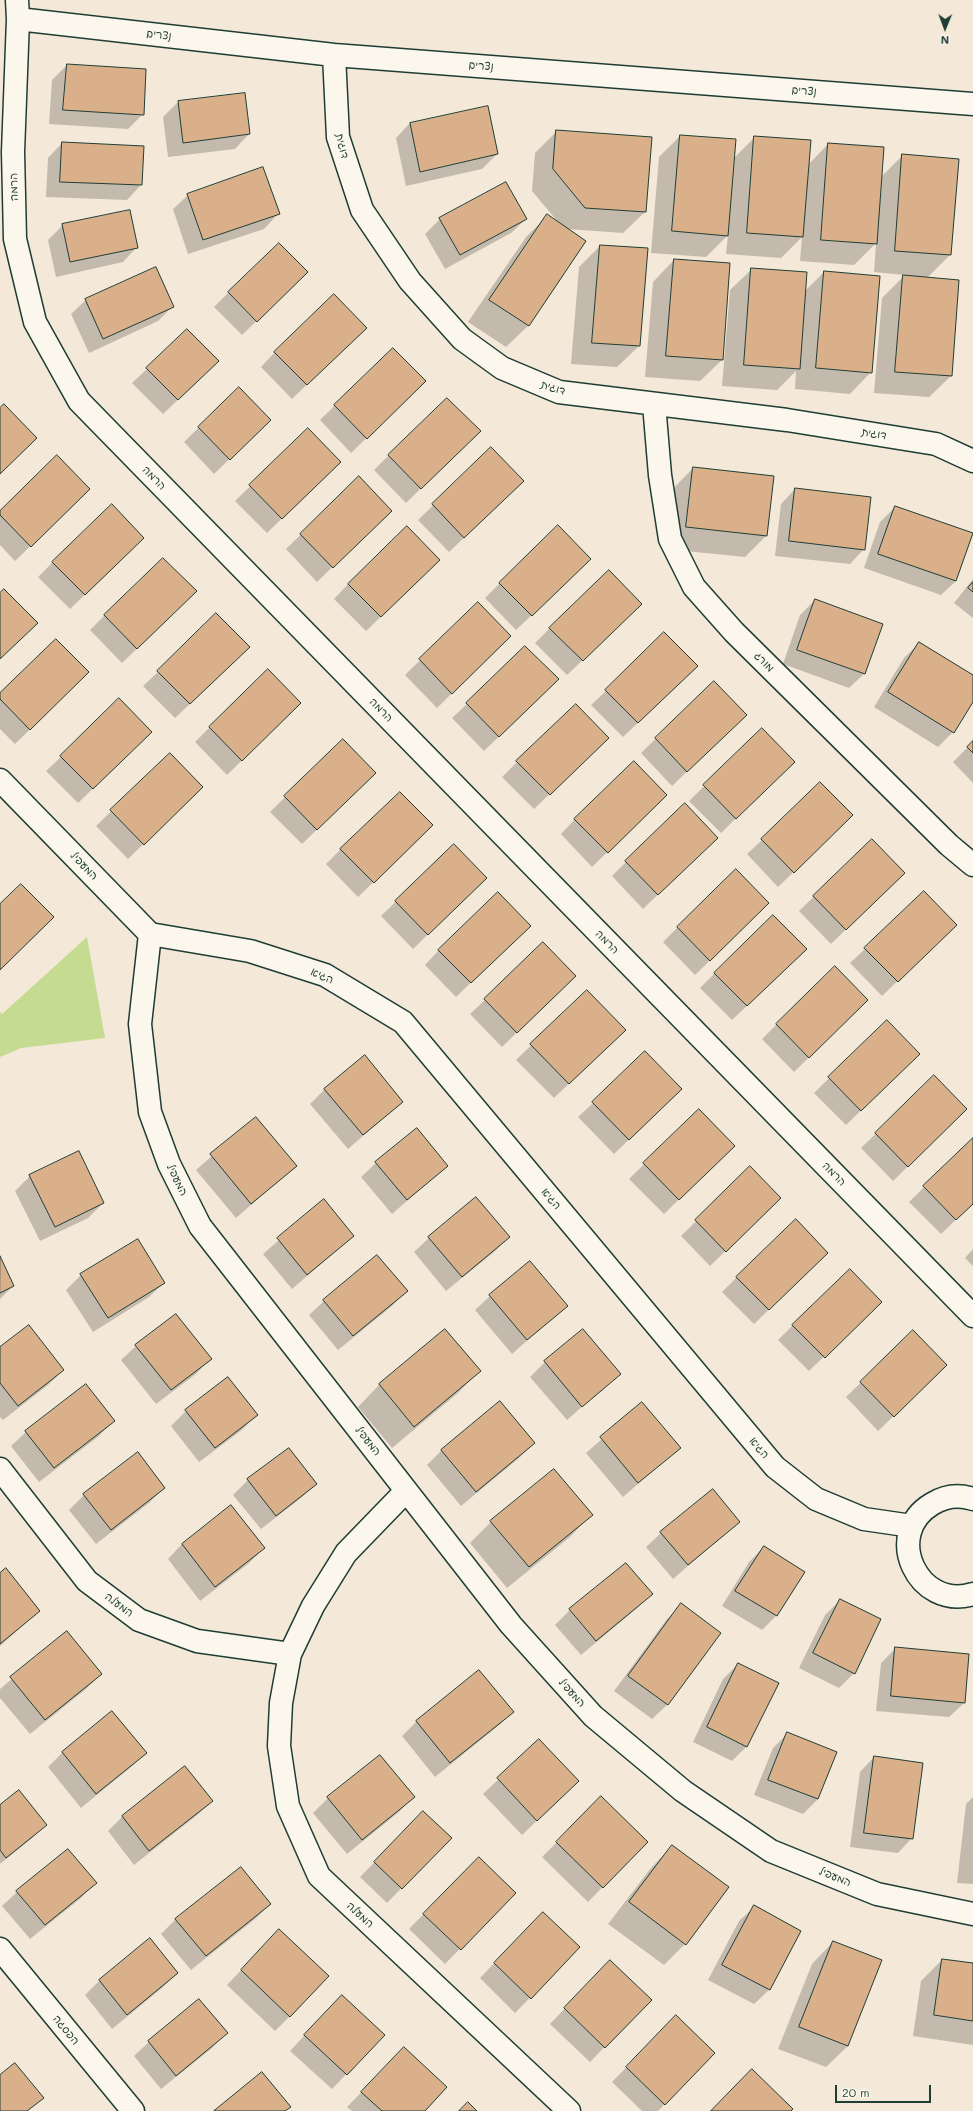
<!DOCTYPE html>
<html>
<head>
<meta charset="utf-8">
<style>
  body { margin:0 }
  #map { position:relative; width:973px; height:2111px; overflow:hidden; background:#f4e9d9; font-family:Mali,sans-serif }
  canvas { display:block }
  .north { position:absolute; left:925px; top:8px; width:40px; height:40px; -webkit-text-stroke:3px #fbf7ec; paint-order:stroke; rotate:181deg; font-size:11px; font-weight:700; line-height:16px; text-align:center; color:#1f3d34 }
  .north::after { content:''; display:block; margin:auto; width:14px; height:18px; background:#1f3d34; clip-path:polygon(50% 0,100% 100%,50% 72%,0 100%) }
  .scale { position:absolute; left:835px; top:2085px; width:96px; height:18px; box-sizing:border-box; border:2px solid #1f3d34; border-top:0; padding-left:5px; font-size:12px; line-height:14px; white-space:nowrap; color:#1f3d34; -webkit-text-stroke:3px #fbf7ec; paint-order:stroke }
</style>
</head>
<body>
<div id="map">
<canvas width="973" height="2111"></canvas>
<div class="north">N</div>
<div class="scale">20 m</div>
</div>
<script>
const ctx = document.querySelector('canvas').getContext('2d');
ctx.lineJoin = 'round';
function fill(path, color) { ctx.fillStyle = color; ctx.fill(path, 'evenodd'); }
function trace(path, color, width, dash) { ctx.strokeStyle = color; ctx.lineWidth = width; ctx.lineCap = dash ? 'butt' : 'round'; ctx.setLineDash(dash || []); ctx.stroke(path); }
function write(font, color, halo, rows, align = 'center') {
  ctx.font = font + ' Mali,"Playpen Sans Hebrew",sans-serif'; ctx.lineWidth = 3.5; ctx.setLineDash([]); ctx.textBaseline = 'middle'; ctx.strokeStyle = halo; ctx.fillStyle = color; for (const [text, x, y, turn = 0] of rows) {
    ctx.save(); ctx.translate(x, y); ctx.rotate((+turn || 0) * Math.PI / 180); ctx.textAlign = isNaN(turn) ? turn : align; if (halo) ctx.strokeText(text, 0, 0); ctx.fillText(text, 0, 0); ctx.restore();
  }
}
fill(new Path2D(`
  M87,937L105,1038L21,1048L0,1057V1012L2,1014Z`), '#c4db91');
fill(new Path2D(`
  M67,65L143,114L128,129L49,124L52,80Z
  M244,94L249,134L235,149L168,157L163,117L178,102Z
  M410,123L497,154L482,169L406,186L396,138Z
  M557,131L645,212L623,233L567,229L585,241L528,326L506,347L468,322L526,237L547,216L558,222L532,191L535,153Z
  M680,136L734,158L755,137L808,165L828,144L881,177L903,155L958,160L950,255L927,278L951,376L929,397L874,393L882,298L905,275L874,272L876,243L854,265L800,261L802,237L781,258L726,254L728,235L706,257L651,253L659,157Z
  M62,143L143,147L141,185L127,200L46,197L48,158Z
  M188,195L278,214L264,229L188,254L173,209Z
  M440,219H526L511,233L445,269L425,234Z
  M63,225L137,247L123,262L56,277L48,240Z
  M600,246L639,346L617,367L571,364L579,267Z
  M674,260L722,360L700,381L645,377L653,282Z
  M752,269L805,291L824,272L879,277L871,372L850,394L795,389L796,371L777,390L722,386L730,290Z
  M292,287L242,335L214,307L229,292Z
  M86,300L172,307L158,321L89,353L71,314Z
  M351,342L292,399L261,367L275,352Z
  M393,349L410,396L351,453L320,420Z
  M147,369L203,376L163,414L132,383Z
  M239,388L255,434L214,474L184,442Z
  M308,430L325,476L267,533L235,501Z
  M464,446L406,503L374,470L389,455Z
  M491,449L508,496L449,552L418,520Z
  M693,468L766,536L745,557L665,549L672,490Z
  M359,478L376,525L317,582L286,549Z
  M795,489L864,549L850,564L775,556L781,504Z
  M74,504L15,561L0,545V512Z
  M895,507L956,581L941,595L864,568L880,522Z
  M128,553L70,609L38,577L53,562Z
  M575,574L516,630L485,598L500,583Z
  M424,575L366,631L334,599L348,584Z
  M973,579V618L954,603Z
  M815,600L864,674L849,688L783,664L800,615Z
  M478,603L495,651L437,708L405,675Z
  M181,606L122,663L90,630L105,615Z
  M626,619L567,675L535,643L550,628Z
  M919,643L973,676V700L953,732L938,747L874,707L904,658Z
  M234,662L175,718L143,686L158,672Z
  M682,681L623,737L591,705L606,691Z
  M714,682L731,729L672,786L641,753Z
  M73,687L15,744L0,729V695Z
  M543,694L484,751L452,718L467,704Z
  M285,718L227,775L195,742L210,727Z
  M762,730L779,776L721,833L689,801Z
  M343,740L360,788L302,844L270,812Z
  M973,742V783L953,762Z
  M136,747L78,803L46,771L61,757Z
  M593,752L534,809L502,777L517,762Z
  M170,754L187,802L128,859L96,826Z
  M651,810L592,867L561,834L575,819Z
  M837,830L778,887L747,854L762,840Z
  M417,840L358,897L326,864L341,849Z
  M872,840L889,887L831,944L799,911Z
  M454,845L471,892L413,949L381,916Z
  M702,852L643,909L612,876L626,862Z
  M753,918L695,975L663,942L678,927Z
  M941,939L882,996L850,963L865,949Z
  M515,940L456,997L425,965L439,950Z
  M791,964L732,1020L700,988L715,973Z
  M560,990L502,1047L470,1014L485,1000Z
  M587,991L610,1044L554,1098L516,1060Z
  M852,1015L794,1072L762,1039L777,1024Z
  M887,1021L904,1069L846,1125L814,1093Z
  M934,1077L951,1124L893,1181L861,1148Z
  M325,1089L402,1102L348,1149L310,1104Z
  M593,1103L666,1104L614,1154L578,1117Z
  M699,1110L719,1160L664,1214L629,1179Z
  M255,1118L296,1166L236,1218L196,1170Z
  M973,1139V1203L941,1234L909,1202Z
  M376,1163L447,1166L392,1214L361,1177Z
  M750,1168L765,1213L710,1266L681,1236Z
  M30,1176L103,1203L88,1218L40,1241L15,1191Z
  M324,1201L353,1236L292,1289L263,1254Z
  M509,1237L494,1252L446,1291L414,1252L429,1238Z
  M973,1249V1266L965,1258Z
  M0,1258L13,1286L0,1299Z
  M812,1268L754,1324L722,1292L737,1277Z
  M81,1275L164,1283L149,1297L93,1332L66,1290Z
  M406,1291L392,1306L338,1350L309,1315L324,1301Z
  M490,1296L566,1306L512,1354L475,1310Z
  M866,1316L809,1371L778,1340L793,1325Z
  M445,1331L479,1371L458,1393L392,1448L358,1407L379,1385Z
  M913,1332L931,1380L878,1431L846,1397Z
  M136,1346L210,1359L196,1374L156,1404L121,1360Z
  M0,1348L63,1370L48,1385L3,1420L0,1417Z
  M545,1362L619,1374L567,1420L530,1377Z
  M228,1379L256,1415L242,1430L199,1462L171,1426L186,1411Z
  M500,1403L534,1443L519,1458L461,1506L427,1465L441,1451Z
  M642,1404L679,1448L623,1497L586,1453Z
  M113,1421L99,1436L39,1482L11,1446L26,1432Z
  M248,1480L316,1484L301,1498L261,1529L233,1495Z
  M164,1488L149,1503L96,1544L69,1510L84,1495Z
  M591,1515L570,1537L507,1588L470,1543L491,1522Z
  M739,1522L673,1579L646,1547L661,1533Z
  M182,1544L264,1548L249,1563L200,1601L168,1559Z
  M764,1547L804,1572L776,1616L762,1630L722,1606L749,1562Z
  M0,1574L39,1611L0,1646Z
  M651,1594L636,1609L581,1655L555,1625L570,1610Z
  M840,1600L854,1673L839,1688L799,1668L825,1615Z
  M681,1605L720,1633L667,1705L652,1719L614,1691L667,1619Z
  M67,1632L101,1674L86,1689L30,1734L0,1698V1689Z
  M896,1648L964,1703L949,1717L876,1711L881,1663Z
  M738,1664L747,1746L732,1761L693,1742L723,1679Z
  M513,1712L498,1726L435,1777L402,1736L417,1721Z
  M787,1734L836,1753L818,1799L803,1814L754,1795L773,1748Z
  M539,1741L578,1781L522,1835L483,1794Z
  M63,1752L146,1753L131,1767L81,1808L48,1767Z
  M379,1756L413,1797L399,1812L347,1854L313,1813L328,1798Z
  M874,1757L912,1838L898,1853L850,1847L860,1772Z
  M185,1767L212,1801L197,1815L134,1865L108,1831L122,1817Z
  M973,1797V1884L957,1883L966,1804Z
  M601,1798L647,1842L588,1902L542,1857Z
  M0,1807L45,1825L31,1839L0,1864Z
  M409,1827L450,1838L387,1903L360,1877Z
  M672,1846L685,1944L664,1965L608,1924L651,1868Z
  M479,1858L515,1893L445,1964L409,1929Z
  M95,1883L81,1898L30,1939L2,1906L17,1892Z
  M270,1904L255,1919L191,1970L161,1934L176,1919Z
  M754,1907L800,1931L769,1990L754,2004L708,1980L739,1921Z
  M528,1928L579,1948L515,2013L480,1978Z
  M150,1940L177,1973L162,1988L112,2029L85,1995L99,1981Z
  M833,1942L848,2046L826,2067L778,2049L812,1964Z
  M264,1946L290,2016L275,2031L227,1985Z
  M942,1960L973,1964V2045L913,2036L921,1981Z
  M596,1976L650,2000L590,2062L550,2024Z
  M199,2000L226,2033L212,2048L161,2089L134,2056L149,2042Z
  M327,2011L384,2035L332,2089L290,2051Z
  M662,2031L714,2053L658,2111H642L612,2082Z
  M390,2063L423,2111H352L347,2107Z`), '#0003');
const building = new Path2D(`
  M67,64L146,69L144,115L63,110Z
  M245,93L250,134L183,143L178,101Z
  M488,106L498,154L420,172L410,123Z
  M556,130L652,137L646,212L585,208L553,169Z
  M680,135L736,139L728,236L672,231Z
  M754,136L811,140L803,237L747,233Z
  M62,142L144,146L142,185L60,182Z
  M828,143L884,147L877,244L821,240Z
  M902,154L959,159L951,255L895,251Z
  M263,167L280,214L203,240L187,194Z
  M506,182L527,219L460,255L439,218Z
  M130,210L138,248L70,262L62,224Z
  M547,214L586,241L529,326L489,300Z
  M279,243L308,272L257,322L228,292Z
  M600,245L648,248L640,346L592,343Z
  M674,259L730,263L723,360L666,356Z
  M156,267L174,307L103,339L85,299Z
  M751,268L807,272L800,369L744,365Z
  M824,271L880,276L872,373L816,368Z
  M903,275L959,280L952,376L895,372Z
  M334,294L367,328L307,385L274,352Z
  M187,329L219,361L178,400L146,368Z
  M393,348L426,381L367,439L334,405Z
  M239,387L271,420L230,460L198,427Z
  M447,398L481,431L421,489L388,455Z
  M4,404L37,438L0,474V408Z
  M308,428L341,462L282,519L249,485Z
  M491,447L524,481L464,538L432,504Z
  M57,455L90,489L31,547L0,515V511Z
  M693,467L774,476L767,536L686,527Z
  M359,476L392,511L333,568L300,534Z
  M795,488L871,497L865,550L789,541Z
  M112,504L144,538L85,595L52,562Z
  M895,506L973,533L956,581L878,554Z
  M558,525L591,559L532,616L499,583Z
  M407,526L440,560L381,617L348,584Z
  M163,558L197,591L137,649L104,615Z
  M609,570L642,604L583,661L549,628Z
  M973,582V592L968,588Z
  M4,589L38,623L0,659V593Z
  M815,599L883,624L865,674L797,650Z
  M478,602L511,636L452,694L419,659Z
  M216,613L250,647L190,704L157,671Z
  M664,632L698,666L638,723L605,690Z
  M56,639L89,672L30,730L0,699V693Z
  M919,642L973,675V702L954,733L888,692Z
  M525,646L559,679L499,737L466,703Z
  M268,669L301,703L242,761L209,727Z
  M714,681L747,715L687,772L655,738Z
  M119,698L152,732L93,789L60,756Z
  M576,704L609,738L550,795L516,761Z
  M762,728L795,762L736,819L703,785Z
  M343,739L376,773L317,830L284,796Z
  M973,741V753L967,747Z
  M170,753L203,787L144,845L110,810Z
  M634,761L667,795L608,853L574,819Z
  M820,782L853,815L794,873L761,839Z
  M400,792L433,825L374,883L340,849Z
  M685,803L718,838L658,895L625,861Z
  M872,839L905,873L846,930L813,896Z
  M454,844L487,878L428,935L395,901Z
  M736,869L769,903L710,961L677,927Z
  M21,884L54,917L0,970V904Z
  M924,891L957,925L898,982L864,948Z
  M498,892L531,926L471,983L438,950Z
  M773,915L807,949L747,1006L714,973Z
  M543,942L576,976L517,1033L484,999Z
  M835,966L868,1000L809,1058L776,1024Z
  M587,990L626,1030L569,1084L530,1044Z
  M887,1020L920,1054L861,1111L828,1077Z
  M645,1051L682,1089L629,1140L592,1102Z
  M365,1055L403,1102L363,1135L324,1089Z
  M934,1075L967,1109L908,1167L875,1133Z
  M699,1109L735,1146L679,1200L643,1163Z
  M256,1117L297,1166L251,1204L210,1154Z
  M417,1128L448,1166L407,1200L375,1162Z
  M973,1138V1204L956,1220L923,1186Z
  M79,1151L104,1203L55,1227L29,1175Z
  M750,1166L781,1198L726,1252L695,1220Z
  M476,1197L510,1237L462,1277L428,1237Z
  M324,1199L354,1236L307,1275L277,1238Z
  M796,1219L828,1253L769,1310L736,1277Z
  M138,1239L165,1283L108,1318L80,1274Z
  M377,1255L408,1291L353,1336L323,1300Z
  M0,1256L14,1286L0,1293Z
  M530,1261L568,1306L527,1340L489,1295Z
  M850,1269L882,1302L825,1358L792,1325Z
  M176,1314L212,1359L171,1390L135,1345Z
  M29,1325L64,1370L18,1406L0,1383V1347Z
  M445,1329L481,1371L414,1427L379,1384Z
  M583,1329L621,1374L582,1407L544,1361Z
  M913,1330L947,1365L894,1417L860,1382Z
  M228,1377L258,1415L215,1448L185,1410Z
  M86,1384L115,1421L54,1468L25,1431Z
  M500,1401L535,1443L476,1492L441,1450Z
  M642,1402L681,1448L638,1483L600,1437Z
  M289,1448L317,1484L276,1516L247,1479Z
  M138,1452L165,1488L111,1530L83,1494Z
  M554,1469L593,1515L529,1567L490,1521Z
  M713,1489L740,1522L688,1565L660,1532Z
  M231,1505L265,1548L215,1587L182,1544Z
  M764,1546L805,1572L777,1616L735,1591Z
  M626,1563L653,1594L596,1641L569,1609Z
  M6,1568L40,1611L0,1644V1573Z
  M840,1599L881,1619L855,1674L813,1653Z
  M681,1603L721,1633L668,1705L628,1676Z
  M67,1631L102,1674L45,1720L10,1677Z
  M895,1647L969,1654L965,1703L891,1696Z
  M738,1663L779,1683L747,1747L707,1727Z
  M479,1670L514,1712L450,1763L416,1721Z
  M112,1711L147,1753L96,1794L62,1752Z
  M787,1732L837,1752L818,1799L768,1780Z
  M539,1739L579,1781L537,1821L497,1778Z
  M380,1755L415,1797L362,1840L327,1797Z
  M874,1756L923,1763L913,1839L864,1833Z
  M185,1766L213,1801L149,1851L122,1816Z
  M19,1790L47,1825L6,1858L0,1850V1805Z
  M601,1796L648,1842L603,1888L556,1842Z
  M423,1811L452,1838L402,1889L374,1862Z
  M672,1845L729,1887L686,1945L629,1902Z
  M68,1849L97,1883L45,1925L16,1891Z
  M479,1857L516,1893L461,1950L423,1914Z
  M241,1867L271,1904L206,1956L175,1919Z
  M754,1905L801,1931L770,1990L722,1965Z
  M543,1912L580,1947L531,1999L494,1963Z
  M279,1929L329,1976L290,2017L241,1970Z
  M150,1938L178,1973L127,2015L99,1980Z
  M833,1941L882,1960L848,2046L799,2027Z
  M942,1959L973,1963V2021L934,2015Z
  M610,1960L652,2000L605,2048L564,2008Z
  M342,1995L385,2035L347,2075L304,2035Z
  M199,1999L228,2033L176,2076L148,2041Z
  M676,2015L715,2053L665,2105L626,2067Z
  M404,2047L447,2087L425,2111H382L361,2092Z
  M15,2063L44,2098L27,2111H0V2075Z
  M752,2069L793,2109L791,2111H711Z
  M262,2072L291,2107L285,2111H214Z
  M468,2102L477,2111H459Z`);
fill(building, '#dab08b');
trace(building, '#1f3d34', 1);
const minor = new Path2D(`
  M17,0L18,19L13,152L15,239L35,322L79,401L973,1316
  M18,19L334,55L973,104
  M334,55L338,137L362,210L410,281L462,339L502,368L559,392L787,420L936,444L973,461
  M654,404L660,475L670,539L694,587L734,632L949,845L973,865
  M0,780L150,934L140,1024L150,1112L169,1164L200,1226L511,1625L593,1716L683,1791L771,1851L877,1894L973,1914
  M150,934L250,951L325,975L403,1022L775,1467L816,1499L864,1519L912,1526
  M0,1469L87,1581L139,1620L197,1641L290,1654
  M406,1491L346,1553L313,1606L290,1654L281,1703L279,1746L288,1806L319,1876L569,2111
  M973,1499C958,1494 945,1496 932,1504C882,1534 918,1611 973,1594
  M0,1949L133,2111`);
trace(minor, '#1f3d34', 25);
trace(minor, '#fbf7ec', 22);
write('11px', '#1f3d34', '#fbf7ec', [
  ["נצרים",159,35,6],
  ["נצרים",481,66,4],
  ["נצרים",804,91,4],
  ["דוגית",342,146,76],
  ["הרמה",14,187,-91],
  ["דוגית",553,388,17],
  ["דוגית",874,434,9],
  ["הרמה",154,478,46],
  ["מורג",764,662,45],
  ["הרמה",381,710,46],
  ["המעפיל",84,866,46],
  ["הרמה",607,942,46],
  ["הגיא",322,976,23],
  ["הרמה",834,1174,46],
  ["המעפיל",177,1180,64],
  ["הגיא",551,1199,50],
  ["המעפיל",368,1441,52],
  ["הגיא",759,1448,50],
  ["המעלה",119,1605,37],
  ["המעפיל",572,1693,48],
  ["המעפיל",835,1877,22],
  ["המעלה",360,1915,43],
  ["הפסגה",66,2030,51]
]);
</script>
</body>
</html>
